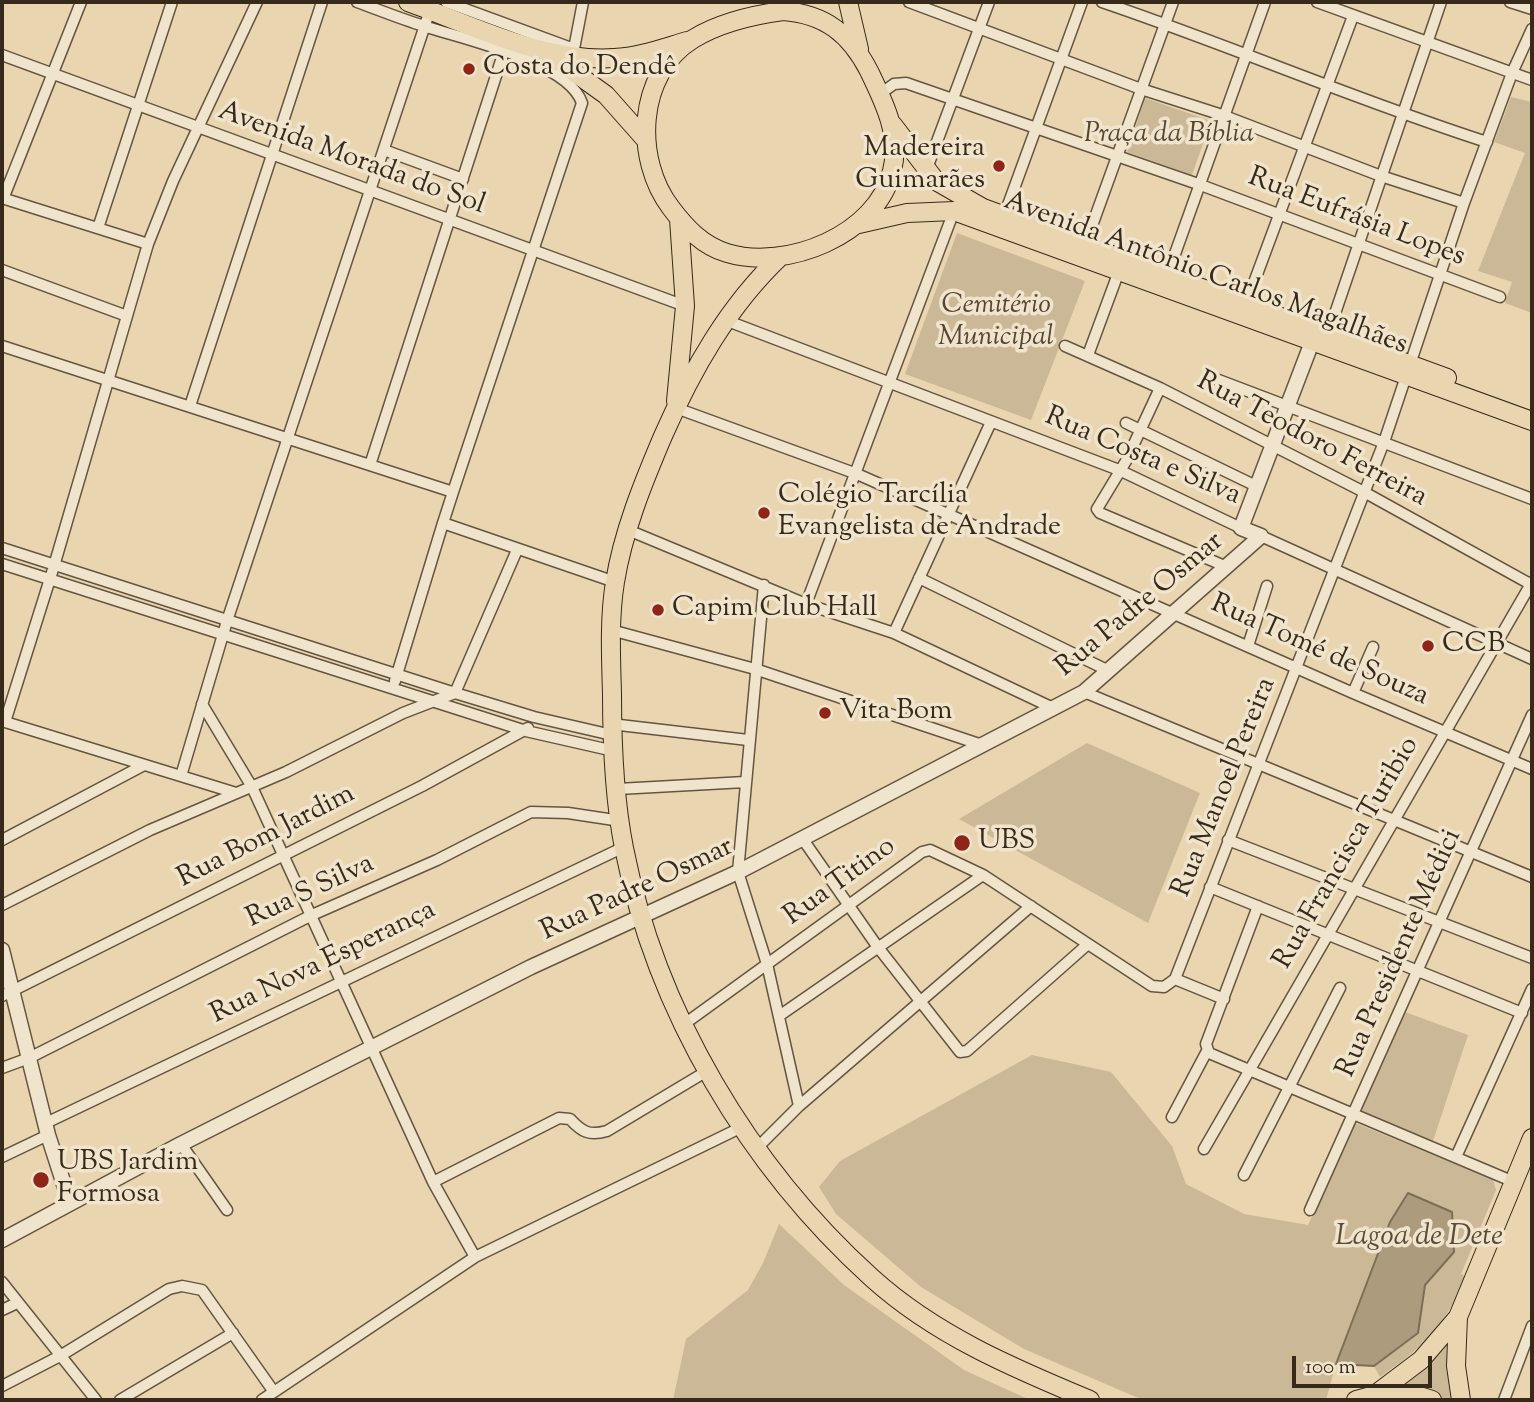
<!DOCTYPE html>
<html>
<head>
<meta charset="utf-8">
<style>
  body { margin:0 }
  #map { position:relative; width:1534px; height:1402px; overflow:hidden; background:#e9d5b0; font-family:"Sorts Mill Goudy",serif }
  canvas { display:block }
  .frame { position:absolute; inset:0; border:4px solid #372a1b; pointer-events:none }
  .scale { position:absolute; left:1292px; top:1356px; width:140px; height:32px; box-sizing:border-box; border:4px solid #372a1b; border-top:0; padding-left:9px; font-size:21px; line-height:24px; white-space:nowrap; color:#372a1b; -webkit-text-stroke:5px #f1e4cc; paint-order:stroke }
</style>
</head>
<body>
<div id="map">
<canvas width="1534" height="1402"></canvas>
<div class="frame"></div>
<div class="scale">100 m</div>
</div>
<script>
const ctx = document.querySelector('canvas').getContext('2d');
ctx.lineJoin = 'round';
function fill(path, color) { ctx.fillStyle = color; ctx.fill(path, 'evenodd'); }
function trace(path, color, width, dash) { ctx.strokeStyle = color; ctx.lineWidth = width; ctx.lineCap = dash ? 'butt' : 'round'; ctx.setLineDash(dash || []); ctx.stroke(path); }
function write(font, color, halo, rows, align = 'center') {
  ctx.font = font + ' "Sorts Mill Goudy",serif'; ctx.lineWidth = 7; ctx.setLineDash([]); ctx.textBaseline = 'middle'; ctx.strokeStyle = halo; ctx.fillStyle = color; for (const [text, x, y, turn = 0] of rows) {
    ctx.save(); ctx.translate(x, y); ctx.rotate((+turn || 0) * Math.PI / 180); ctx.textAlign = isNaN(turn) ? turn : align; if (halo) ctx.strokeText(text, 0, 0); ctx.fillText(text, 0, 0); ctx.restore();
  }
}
fill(new Path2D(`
  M1511,97L1532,102V313L1505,303L1512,282L1478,271L1525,153L1494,142Z
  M1145,98L1211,121L1192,175L1127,152Z
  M957,233L1085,281L1031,420L905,374Z
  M1087,743L1200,793L1148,923L959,819Z
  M1405,1012L1468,1035L1433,1141L1359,1113Z
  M1032,1055L1111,1072L1172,1146L1186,1184L1244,1214L1308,1225L1355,1123L1493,1179L1496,1190L1461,1274L1467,1277C1443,1327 1425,1346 1380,1377L1374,1366L1418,1333L1425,1285L1454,1252L1390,1222L1336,1364L1326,1400H1145L1136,1397L1024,1349L921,1287L836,1214L819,1187L840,1161Z
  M779,1224L844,1285L964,1370L1030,1400H673L686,1339L748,1290L763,1263Z
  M1452,1334L1456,1400H1442L1392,1388Z`), '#cbb897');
const water = new Path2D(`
  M1408,1193L1452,1212L1454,1252L1425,1285L1418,1333L1374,1366L1336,1364L1390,1222Z`);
fill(water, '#ac9b7d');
trace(water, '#7d6e56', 2);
const minor = new Path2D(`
  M357,2C379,10 401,19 424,26C462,39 568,61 582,103L453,492
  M446,2L574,49
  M909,2L1141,89L1222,115L1381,176L1464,203
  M1102,2C1232,46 1356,100 1487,142
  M1317,2L1532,80
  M1510,2L1532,9
  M573,54L583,2
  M2,55L685,306
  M880,94L894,84L906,83L1198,184L1500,297
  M384,150L463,179
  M926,171L989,2
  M2,198L148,244
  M3,199L81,2
  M1004,216L1082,2
  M98,228L172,2
  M1085,245L1173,2
  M2,270L127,316
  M1166,279L1265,2
  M1246,304L1353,16
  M725,320L1119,470L1241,528
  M1328,334L1441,2
  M2,346L453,492L443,523L615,582
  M1065,346L1160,388L1364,492L1532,585
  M1088,355L1119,271
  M1208,376L1532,499
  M1160,388L1126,461L1097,509L1100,513L1227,567
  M190,406L322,2
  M676,408L857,474L1353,693L1532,769
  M1126,423L1256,486
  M370,465L506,45
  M628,530L806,604L894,633L1053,708
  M1261,536L1532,659
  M2,548L455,693L534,717L612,735
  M2,564L526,731L614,751
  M919,578L1109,671
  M764,585L738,872L767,964L799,1106
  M806,604L954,211
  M611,630L755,669L982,745
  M894,633L991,422
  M1248,646L1267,586
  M395,681L443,523
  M1084,692L1532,877
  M1353,693L1373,647
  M202,704L252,787L433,1182L475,1257
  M2,721L236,793
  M5,722L54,566L148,244L173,181L257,2
  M611,724L748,740
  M181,776L227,621L430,10
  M618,789L745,782
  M802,838L877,946L960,1052L967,1051L1088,944
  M2,840L144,765
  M1228,840L1532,958
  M1210,887L1522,1013
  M2,905L150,830L286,772L403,713L455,693L517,550
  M1258,906L1206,1044L1209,1053L1514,1182
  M1175,979L1224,999
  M2,996L422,786L528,728
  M779,1016L983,875
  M683,1025L922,852L930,850L983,875L1152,986L1164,987L1175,979L1384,442L1464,203L1512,73L1532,29
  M2,1068L29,1058L312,915L437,860L531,812L568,813L621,821
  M1172,1117L1207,1051
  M46,1123L624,847
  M181,1144L227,1210
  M757,1148L799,1106L1031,906
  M1204,1149L1532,582
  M2,1157L48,1135
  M1456,1157L1532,989
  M1244,1175L1340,988
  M433,1182L559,1118L570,1119C582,1132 589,1136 607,1131L707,1071
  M1310,1210L1532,715
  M2,1282L96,1400
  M2,1310L17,1303
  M2,1386L60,1356L169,1289L182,1286L202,1290L274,1392
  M120,1400L233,1333
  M262,1400L475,1257L742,1127
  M1504,1400L1532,1326`);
const tertiary = new Path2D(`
  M2,950L48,1135L70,1203
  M2,1240L181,1144L531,967L738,872L1084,692L1261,536L1241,528L1312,342`);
const primary = new Path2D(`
  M408,2C471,25 546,63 614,58C639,57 663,48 687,41
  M848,2L859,49
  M783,11C825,14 850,34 869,71C884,102 901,136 892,171C877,235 786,271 727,253C703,246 686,228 671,208C634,160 636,74 693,39C719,23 753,15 783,11Z
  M553,57L606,95L644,138
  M893,125L936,181L983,208L1447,378
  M859,224L907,213L954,211L1532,421
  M781,256C728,306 692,370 663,436C643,483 623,532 615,582C609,619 611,657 612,694C612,744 614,798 624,848C656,1011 749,1167 872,1278C935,1335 1013,1368 1090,1400
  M676,401L685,306L679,219
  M1458,1317L1456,1366L1461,1400
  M1376,1394L1421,1360L1458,1317L1532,1138
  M1356,1400C1382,1392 1406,1390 1432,1400`);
trace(minor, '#645540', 13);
trace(tertiary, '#645540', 17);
trace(primary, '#372a1b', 20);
trace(minor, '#f1e4cc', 10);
trace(tertiary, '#f1e4cc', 14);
trace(primary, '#e9d5b0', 18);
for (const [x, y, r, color] of [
  [469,69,7,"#8f2418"],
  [999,166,7,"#8f2418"],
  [764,513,7,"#8f2418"],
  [658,610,7,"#8f2418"],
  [1428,646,7,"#8f2418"],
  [825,713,7,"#8f2418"],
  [962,843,9,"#8f2418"],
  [41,1180,9,"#8f2418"]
]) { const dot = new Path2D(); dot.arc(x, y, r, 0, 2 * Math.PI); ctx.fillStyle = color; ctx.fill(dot); trace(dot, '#f1e4cc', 2.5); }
write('28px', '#372a1b', '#f1e4cc', [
  ["Costa do Dendê",483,69],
  ["Madereira",985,150,"right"],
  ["Guimarães",985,182,"right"],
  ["Colégio Tarcília",778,497],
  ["Evangelista de Andrade",778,529],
  ["Capim Club Hall",672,610],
  ["CCB",1442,646],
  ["Vita Bom",839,713],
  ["UBS",978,843],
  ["UBS Jardim",57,1164],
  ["Formosa",57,1196]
], 'left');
write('italic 28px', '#554634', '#f1e4cc', [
  ["Praça da Bíblia",1169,136],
  ["Cemitério",996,307],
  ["Municipal",996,339]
]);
write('28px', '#372a1b', '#f1e4cc', [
  ["Avenida Morada do Sol",351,160,20],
  ["Rua Eufrásia Lopes",1356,219,21],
  ["Avenida Antônio Carlos Magalhães",1205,275,20],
  ["Rua Teodoro Ferreira",1311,441,28],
  ["Rua Costa e Silva",1142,458,23],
  ["Rua Padre Osmar",1141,606,-40],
  ["Rua Tomé de Souza",1319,652,24],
  ["Rua Manoel Pereira",1226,788,-68],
  ["Rua Bom Jardim",267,838,-27],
  ["Rua Francisca Turibio",1348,854,-60],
  ["Rua Titino",841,883,-36],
  ["Rua Padre Osmar",638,891,-25],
  ["Rua S Silva",311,893,-25],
  ["Rua Presidente Médici",1401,954,-66],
  ["Rua Nova Esperança",324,964,-26]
]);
write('italic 30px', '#5a4c38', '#f1e4cc', [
  ["Lagoa de Dete",1419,1239]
]);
</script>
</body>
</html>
